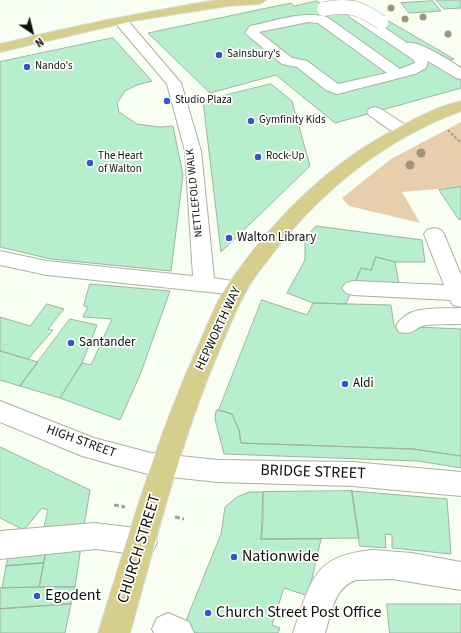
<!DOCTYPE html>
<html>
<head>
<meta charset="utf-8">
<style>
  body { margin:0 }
  #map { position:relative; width:461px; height:633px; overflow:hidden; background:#f8fef1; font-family:"Source Sans 3",sans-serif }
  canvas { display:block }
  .north { position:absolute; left:12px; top:12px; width:40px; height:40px; -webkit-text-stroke:3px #fff; paint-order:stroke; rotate:145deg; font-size:11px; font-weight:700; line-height:16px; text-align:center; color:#0d1109 }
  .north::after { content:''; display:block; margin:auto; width:14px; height:18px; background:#0d1109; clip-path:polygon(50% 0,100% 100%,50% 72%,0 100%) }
</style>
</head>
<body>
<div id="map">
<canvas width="461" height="633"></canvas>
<div class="north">N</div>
</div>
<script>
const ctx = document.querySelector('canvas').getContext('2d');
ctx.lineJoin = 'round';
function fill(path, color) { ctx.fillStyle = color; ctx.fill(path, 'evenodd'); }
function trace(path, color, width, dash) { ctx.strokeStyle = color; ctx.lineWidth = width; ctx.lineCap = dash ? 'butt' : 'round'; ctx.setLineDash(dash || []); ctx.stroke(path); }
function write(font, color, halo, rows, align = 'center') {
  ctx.font = font + ' "Source Sans 3",sans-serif'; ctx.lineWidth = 3.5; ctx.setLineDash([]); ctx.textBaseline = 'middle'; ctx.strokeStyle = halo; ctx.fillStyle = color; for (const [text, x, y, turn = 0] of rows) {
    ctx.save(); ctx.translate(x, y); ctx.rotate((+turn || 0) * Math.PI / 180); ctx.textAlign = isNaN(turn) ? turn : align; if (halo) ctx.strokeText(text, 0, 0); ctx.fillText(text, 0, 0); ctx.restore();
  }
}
fill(new Path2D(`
  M461,122V187L402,192L420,223L349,206L342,198L391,159Z`), '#e8ceac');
const building = new Path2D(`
  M436,0H461V8L444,9Z
  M317,1L326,7L354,1L454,59L436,63L461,80V88L335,123L276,75L210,93L148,33L291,3L294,6Z
  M433,1L441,11L409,13L401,3Z
  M113,38L152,81L137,85L125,91L117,103L119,112L137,124L159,127L173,126L183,175L171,271L51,259L0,247V62Z
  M271,84L292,101L310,166L221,252L203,101Z
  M461,187V219L459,220L439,190Z
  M316,226L422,240L425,262H395L376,257L371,270L361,268L346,304L313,303L287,293L305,260V239Z
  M376,257L395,262L399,284L356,281L361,268L371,270Z
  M90,284L170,291L140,375L120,420L60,398L82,363L91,365L112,319L83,317L88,307L84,306Z
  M262,300L307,315L313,303L391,305L394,326L461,329V456L413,449L241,443L239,430L232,414L219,410Z
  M47,304L64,309L48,329L53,330L28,359L0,351V317L30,326Z
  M70,319L97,325L82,363L60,398L20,386Z
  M0,351L38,362L20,386L0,380Z
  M219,410L232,414L239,430L241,443L413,449L461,456V468L418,461L224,454L215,419L216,411Z
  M0,447L90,490L84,526L44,527L48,510L42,508L24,530L0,518Z
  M352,491L447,499L451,554L392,548V535L385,534L386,548L360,546Z
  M352,491L359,538L261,539L263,492Z
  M250,492H263V524L261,539H321L308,596L284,588L272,625L280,628L278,633H198L183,628L221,534L225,507L237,497Z
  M81,547L75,587H39L46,550Z
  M46,550L44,563L6,566L10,551Z
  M44,563L39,587L2,588L6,566Z
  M75,587L71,604L0,609V588Z
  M71,604L65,633H0V609Z
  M387,604H461V633H390Z`);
fill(building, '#b7eecb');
trace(building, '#9eb3a5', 1);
const minor = new Path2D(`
  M340,0H352L360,11L407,43C418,40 451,61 461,68V79L456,78L428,61L426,68L415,74L337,94L326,90L297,67L282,64L245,33L250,26L255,25C278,20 303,11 327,17L400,69L415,63L414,60L350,17ZM308,22L318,23L387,73L338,84L307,61L292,58L259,32Z
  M124,21L129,22L181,83L201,151L214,278L244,283L248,288L244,293L237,295L47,275L0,265V251L47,261L193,276L185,151L167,84L117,25Z
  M375,107L381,109L410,128L412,131L410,134C396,138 381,123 369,115L367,112L369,109Z
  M434,228L441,230L444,234L461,275V307L453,305L450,300L353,295L346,293L342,288L346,283L353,281L444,285L424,234L427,230Z
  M461,308V324C449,324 437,324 426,325C414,327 415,336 399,332L396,326C408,304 439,309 461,308Z
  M0,401L94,438L151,453L218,460L353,462L461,472V496L353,486L218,482L151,475L82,456L0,422Z
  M95,523L143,529L153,533L157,542L153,551L143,555L95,549L0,559V531Z
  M373,550L412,553L461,562V590L392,579L356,580C334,587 331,614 325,633H293C311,582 312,555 373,550Z
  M168,613L189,622L194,633H154L152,629L157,618Z`);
const major = new Path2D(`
  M217,0H266L260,4L228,6L133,21L0,52V44C73,26 143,12 217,0Z
  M461,101V111C384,140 324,188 274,252C266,263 256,274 249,286C237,307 228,329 219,351C180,442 157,538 130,633H98C128,538 155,442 196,351C207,326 217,298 234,276C273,221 322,171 381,137C407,123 432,108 461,101Z`);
trace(minor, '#a8b39e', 2);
trace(major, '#dddedd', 2);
trace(new Path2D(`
  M448,130L461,143`), '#9da397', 2, [3, 1.5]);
trace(new Path2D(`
  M114,505L125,507
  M175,517L184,519`), '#9da397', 3, [5, 2.5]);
fill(minor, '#fff');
fill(major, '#d6ce8c');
const minorBridge = new Path2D(`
  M324,9C350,4 360,8 381,22`);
trace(minorBridge, '#a8b39e', 15, []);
trace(minorBridge, '#fff', 14);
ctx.fillStyle = '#9e947a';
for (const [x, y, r] of [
  [391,8,3.5],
  [423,17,3.5],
  [405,19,3.5],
  [448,34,3.5],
  [421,153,4.5],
  [410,165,4.5]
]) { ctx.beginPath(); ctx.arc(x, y, r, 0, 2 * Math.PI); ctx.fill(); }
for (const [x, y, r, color] of [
  [219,55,4,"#3357c8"],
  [27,67,4,"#3357c8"],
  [167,101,4,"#3357c8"],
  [251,121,4,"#3357c8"],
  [258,157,4,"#3357c8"],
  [90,163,4,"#3357c8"],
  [229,238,4,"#3357c8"],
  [71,343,4,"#3357c8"],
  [345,384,4,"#3357c8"],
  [234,557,4,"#3357c8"],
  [37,596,4,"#3357c8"],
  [208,613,4,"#3357c8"]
]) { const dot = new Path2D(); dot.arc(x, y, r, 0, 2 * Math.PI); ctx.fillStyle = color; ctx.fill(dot); trace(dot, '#fff', 1.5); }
write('11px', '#0d1109', '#fff', [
  ["Sainsbury's",227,55],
  ["Nando's",35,67],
  ["Studio Plaza",175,101],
  ["Gymfinity Kids",259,121],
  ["The Heart",98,157],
  ["of Walton",98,170],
  ["Rock-Up",266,157]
], 'left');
write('11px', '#0d1109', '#fff', [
  ["NETTLEFOLD WALK",195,193,-96]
]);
write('13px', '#0d1109', '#fff', [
  ["Walton Library",237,238],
  ["Santander",79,343],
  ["Aldi",353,384]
], 'left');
write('13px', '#0d1109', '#fff', [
  ["HEPWORTH WAY",219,329,-65],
  ["HIGH STREET",81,442,20]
]);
write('16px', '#0d1109', '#fff', [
  ["BRIDGE STREET",313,473,2],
  ["CHURCH STREET",140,549,-73]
]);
write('16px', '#0d1109', '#fff', [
  ["Nationwide",242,557],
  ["Egodent",45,596],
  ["Church Street Post Office",216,613]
], 'left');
</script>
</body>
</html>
